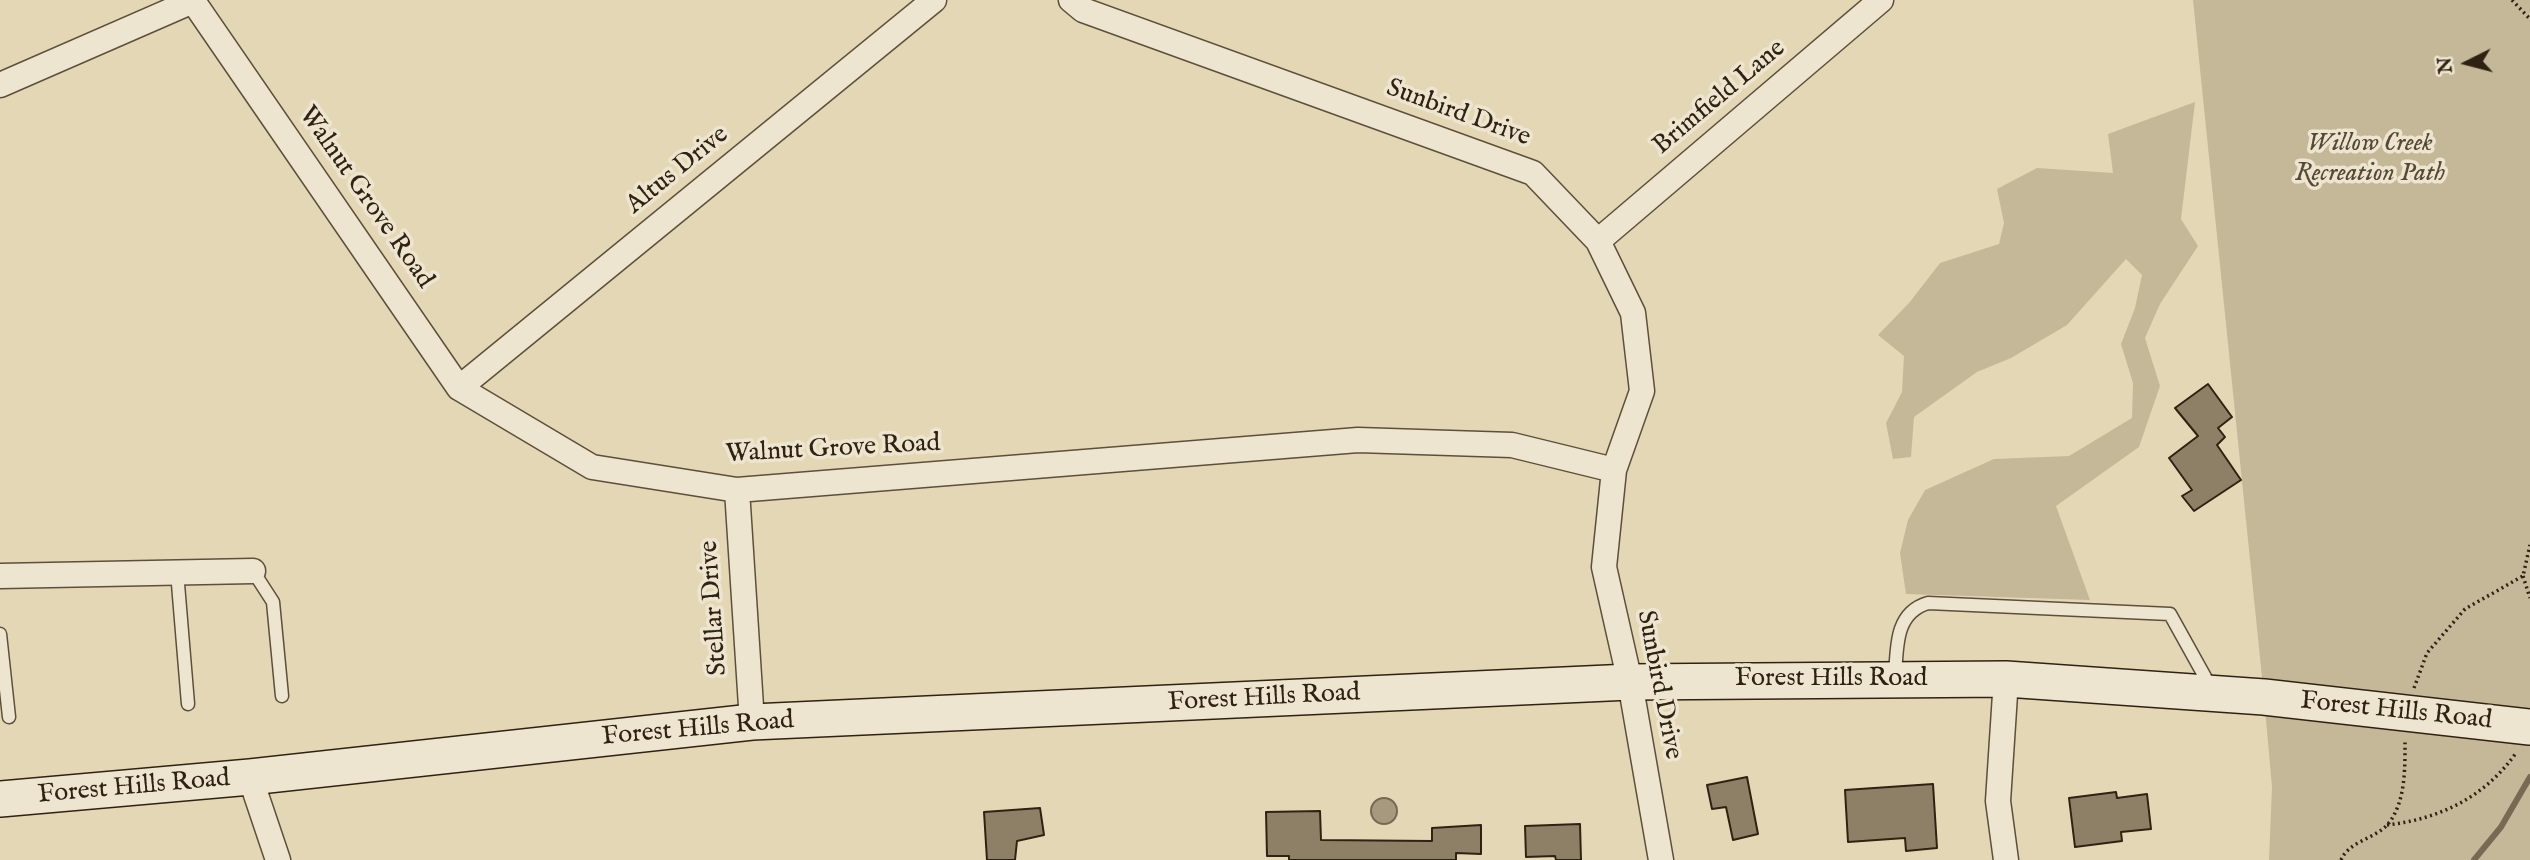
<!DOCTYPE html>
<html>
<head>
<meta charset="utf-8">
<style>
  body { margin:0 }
  #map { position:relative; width:2530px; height:860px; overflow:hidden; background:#e4d7b5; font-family:"IM FELL English",serif }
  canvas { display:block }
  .north { position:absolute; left:2432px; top:28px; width:70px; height:70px; -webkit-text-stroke:5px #ede5cf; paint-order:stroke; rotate:264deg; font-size:19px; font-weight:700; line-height:28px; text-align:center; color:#302212 }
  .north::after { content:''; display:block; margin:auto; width:24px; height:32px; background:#302212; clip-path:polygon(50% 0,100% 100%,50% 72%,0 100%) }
</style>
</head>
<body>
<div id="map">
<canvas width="2530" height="860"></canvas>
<div class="north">N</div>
</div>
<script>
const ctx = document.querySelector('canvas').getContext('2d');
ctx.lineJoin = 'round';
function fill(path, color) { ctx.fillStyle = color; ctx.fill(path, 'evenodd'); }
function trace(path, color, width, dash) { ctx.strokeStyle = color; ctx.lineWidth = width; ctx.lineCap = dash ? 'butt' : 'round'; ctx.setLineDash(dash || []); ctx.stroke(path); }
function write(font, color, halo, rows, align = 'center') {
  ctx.font = font + ' "IM FELL English",serif'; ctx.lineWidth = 7; ctx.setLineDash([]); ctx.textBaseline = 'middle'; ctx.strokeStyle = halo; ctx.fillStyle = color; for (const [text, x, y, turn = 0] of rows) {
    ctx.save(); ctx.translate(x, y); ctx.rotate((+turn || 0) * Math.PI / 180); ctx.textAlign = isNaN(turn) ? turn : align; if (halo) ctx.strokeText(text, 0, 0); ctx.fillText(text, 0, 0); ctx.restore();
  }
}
fill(new Path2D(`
  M2193,0H2530V860H2269L2272,787L2264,697Z
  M2195,102L2181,219L2198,246L2160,304L2145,338L2160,386L2139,447L2056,506L2090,600L1906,594L1900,553L1908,520L1925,490L1994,459L2069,456L2132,418L2133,383L2121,344L2135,308L2142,275L2126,259L2067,325L2011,358L1977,372L1914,417L1911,457L1893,459L1886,423L1902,392L1904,356L1878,335L1909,303L1940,263L1999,244L2004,223L1997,189L2037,168L2113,173L2108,134Z`), '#c5b899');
const water = new Path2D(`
  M1371 811a13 13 0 1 1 26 0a13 13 0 1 1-26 0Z`);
fill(water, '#a7997e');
trace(water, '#776953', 2);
trace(new Path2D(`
  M2474,860L2501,827L2530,777`), '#776953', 6);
const building = new Path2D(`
  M2208,384L2232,417L2218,428L2225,437L2217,445L2241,480L2194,511L2182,496L2192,490L2169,458L2198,436L2175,408Z
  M1747,777L1758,834L1733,840L1726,807L1712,809L1707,785Z
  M1933,784L1937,848L1906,851L1905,838L1848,842L1845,790Z
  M2116,792L2117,798L2147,794L2151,829L2121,832L2122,841L2075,847L2069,798Z
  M1040,808L1044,835L1017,841L1015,860H987L984,812Z
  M1320,811L1321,840L1432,841V828L1481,825V854L1456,853V860H1289V856H1267L1266,812Z
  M1580,824L1581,860H1556L1555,856L1526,857L1525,826Z`);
fill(building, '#8e8067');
trace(building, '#302212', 2);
const lane = new Path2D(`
  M253,571L273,602L282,696
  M177,572L188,704
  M0,634L9,717
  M1895,679C1897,649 1894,613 1928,603L2170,614L2205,677V691`);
const street = new Path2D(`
  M1071,0L1083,10L1533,173L1598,241L1633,313L1642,391L1614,470L1604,567L1630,682L1661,860
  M193,1L459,388L592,467L737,490L1358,440L1512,445L1614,470
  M0,85L195,0
  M1598,241L1881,0
  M459,388L934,0
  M737,490L752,722
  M0,576L253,571
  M250,777L278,860
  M2006,860L1998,801L2006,679`);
const secondary = new Path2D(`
  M0,799L250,777L752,722L1630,682L2006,679L2264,697L2530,727`);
trace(lane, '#5d4f3b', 15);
trace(street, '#5d4f3b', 27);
trace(secondary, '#302212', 38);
trace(new Path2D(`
  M2512,0L2530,19
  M2523,576L2530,598
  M2414,688L2427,653L2465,609L2523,576L2530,545
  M2387,825C2440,819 2485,797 2516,753
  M2341,860C2349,841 2375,839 2388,824C2406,802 2405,767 2405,740`), '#302212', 3.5, [2, 3.5]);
trace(lane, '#ede5cf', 12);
trace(street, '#ede5cf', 24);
trace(secondary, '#ede5cf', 35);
write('26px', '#302212', '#ede5cf', [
  ["Brimfield Lane",1720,98,-40],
  ["Sunbird Drive",1458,114,20],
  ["Altus Drive",678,171,-39],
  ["Walnut Grove Road",365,198,55],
  ["Walnut Grove Road",833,450,-3],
  ["Stellar Drive",715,608,-94],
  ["Forest Hills Road",1831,680],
  ["Sunbird Drive",1658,685,79],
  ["Forest Hills Road",1264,699,-3],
  ["Forest Hills Road",2396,712,6],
  ["Forest Hills Road",698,730,-5],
  ["Forest Hills Road",134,788,-5]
]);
write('italic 26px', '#554834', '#ede5cf', [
  ["Willow Creek",2370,145],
  ["Recreation Path",2370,175]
]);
</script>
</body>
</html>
